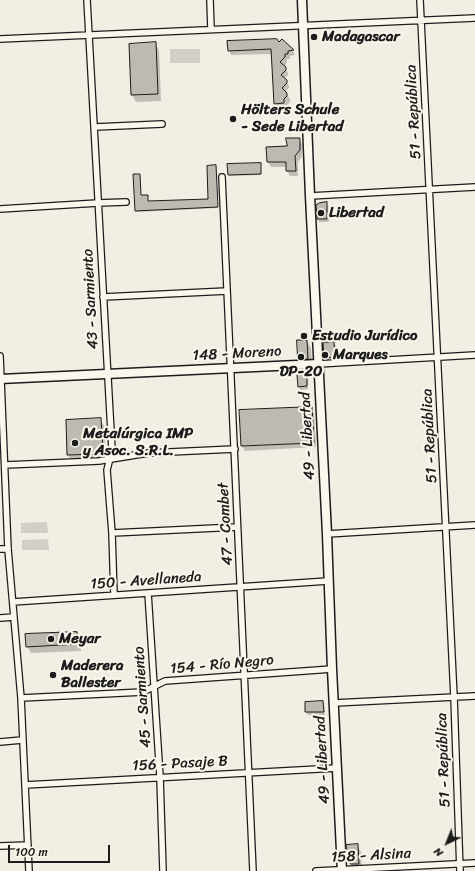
<!DOCTYPE html>
<html>
<head>
<meta charset="utf-8">
<style>
  body { margin:0 }
  #map { position:relative; width:475px; height:871px; overflow:hidden; background:#f2eee4; font-family:Sriracha,sans-serif }
  canvas { display:block }
  .north { position:absolute; left:427px; top:823px; width:40px; height:40px; -webkit-text-stroke:3px #fbf7ec; paint-order:stroke; rotate:223deg; font-size:11px; font-weight:700; line-height:16px; text-align:center; color:#1c1c1c }
  .north::after { content:''; display:block; margin:auto; width:14px; height:18px; background:#1c1c1c; clip-path:polygon(50% 0,100% 100%,50% 72%,0 100%) }
  .scale { position:absolute; left:8px; top:845px; width:102px; height:18px; box-sizing:border-box; border:2px solid #1c1c1c; border-top:0; padding-left:5px; font-size:12px; line-height:14px; white-space:nowrap; color:#1c1c1c; -webkit-text-stroke:3px #fbf7ec; paint-order:stroke }
</style>
</head>
<body>
<div id="map">
<canvas width="475" height="871"></canvas>
<div class="north">N</div>
<div class="scale">100 m</div>
</div>
<script>
const ctx = document.querySelector('canvas').getContext('2d');
ctx.lineJoin = 'round';
function fill(path, color) { ctx.fillStyle = color; ctx.fill(path, 'evenodd'); }
function trace(path, color, width, dash) { ctx.strokeStyle = color; ctx.lineWidth = width; ctx.lineCap = dash ? 'butt' : 'round'; ctx.setLineDash(dash || []); ctx.stroke(path); }
function write(font, color, halo, rows, align = 'center') {
  ctx.font = font + ' Sriracha,sans-serif'; ctx.lineWidth = 4; ctx.setLineDash([]); ctx.textBaseline = 'middle'; ctx.strokeStyle = halo; ctx.fillStyle = color; for (const [text, x, y, turn = 0] of rows) {
    ctx.save(); ctx.translate(x, y); ctx.rotate((+turn || 0) * Math.PI / 180); ctx.textAlign = isNaN(turn) ? turn : align; if (halo) ctx.strokeText(text, 0, 0); ctx.fillText(text, 0, 0); ctx.restore();
  }
}
fill(new Path2D(`
  M170,49H200V63H170Z
  M47,522L48,533H21V523Z
  M48,539L49,550H22V540Z`), '#d2cfc6');
fill(new Path2D(`
  M282,41L293,51L295,55L290,56V59H287V63L284,66L288,73V75L284,79L289,86V88L285,92L290,99V102L287,105V108H278L275,103L272,54L231,55L229,50L280,43Z
  M155,43L159,50L161,101L136,102L132,95Z
  M299,139L302,144V156L298,162V176H290L287,171V167H271L268,162L267,148L288,147Z
  M260,164L261,175L230,176L229,174Z
  M216,166L218,208L136,212V211L134,175H139L140,176L141,196H148V202L209,200Z
  M326,203L328,207L329,222H319L318,219Z
  M307,341L311,348L312,366H303L299,359Z
  M334,343L338,350V364H329L325,357Z
  M306,378L308,382V389L301,390L299,387Z
  M311,408L314,413L316,447L245,451L242,446Z
  M100,419L104,426L106,457L103,460L72,461L68,455L67,421Z
  M77,633L80,640L81,651L31,653L27,646Z
  M323,702L324,705L325,715H308L306,712V703Z
  M357,845L361,852L362,871L352,868L348,860Z`), '#0003');
const building = new Path2D(`
  M277,39L279,42L282,39L294,50L288,51V54H285V57L280,62L286,67V70L281,75L287,80V83L282,88L287,93V96L284,99V103L274,104L271,49L228,51L227,41Z
  M156,42L158,94L131,95L129,44Z
  M286,138H300V150L295,156L296,171H286V162H267L266,147L287,146Z
  M261,163V174L228,175L227,164Z
  M216,165L218,207L135,211L133,174H140L141,195H148V201L208,199L207,166Z
  M327,202V219H317L316,205L319,203Z
  M297,340H307L308,359H298Z
  M334,342L335,357L324,358L323,343Z
  M303,374L307,377V386L298,387L297,375Z
  M312,407L314,443L241,446L239,410Z
  M101,418L103,450L100,454L67,455L66,420Z
  M77,632L78,644L26,647L25,634Z
  M323,701L324,712H305V702Z
  M358,844L359,864H351L347,861L346,845Z`);
fill(building, '#bdbab1');
trace(building, '#1c1c1c', 1);
const street = new Path2D(`
  M87,0L112,450L107,470L112,533L114,595
  M210,0L211,29
  M420,0L454,697L460,871
  M0,39L475,18
  M95,127L162,124
  M222,177L253,871
  M310,196L475,187
  M0,209L98,203L126,202
  M103,297L227,291
  M0,356L8,549L21,698L29,871
  M318,364L475,355
  M5,465L99,461L148,453L235,449
  M112,533L237,527
  M327,534L475,525
  M0,549H8
  M148,593L160,777L163,871
  M13,602L328,581
  M0,618L14,617
  M21,698L143,692L165,681L332,669
  M334,703L475,696
  M0,742L22,740
  M25,785L337,768
  M0,846L28,845
  M316,871L475,863`);
const secondary = new Path2D(`
  M302,0L310,196L327,534L332,669L342,871
  M0,379L318,364`);
trace(street, '#1c1c1c', 8);
trace(secondary, '#1c1c1c', 11);
trace(street, '#fbf7ec', 5.5);
trace(secondary, '#fbf7ec', 8);
for (const [x, y, r, color] of [
  [314,37,4,"#1c1c1c"],
  [233,119,4,"#1c1c1c"],
  [321,213,4,"#1c1c1c"],
  [304,336,4,"#1c1c1c"],
  [325,355,4,"#1c1c1c"],
  [301,357,4,"#1c1c1c"],
  [75,443,4,"#1c1c1c"],
  [51,639,4,"#1c1c1c"],
  [53,675,4,"#1c1c1c"]
]) { const dot = new Path2D(); dot.arc(x, y, r, 0, 2 * Math.PI); ctx.fillStyle = color; ctx.fill(dot); trace(dot, '#fbf7ec', 1.5); }
write('bold 15px', '#1c1c1c', '#fbf7ec', [
  ["Madagascar",322,37],
  ["Hölters Schule",241,110],
  ["- Sede Libertad",241,127],
  ["Libertad",329,213],
  ["Estudio Jurídico",312,336],
  ["Marques",333,355],
  ["DP-20",301,372,"center"],
  ["Metalúrgica IMP",83,434],
  ["y Asoc. S.R.L.",83,451],
  ["Meyar",59,639],
  ["Maderera",61,666],
  ["Ballester",61,683]
], 'left');
write('15px', '#1c1c1c', '#fbf7ec', [
  ["51 - República",414,112,-93],
  ["43 - Sarmiento",91,299,-93],
  ["148 - Moreno",237,354,-3],
  ["49 - Libertad",308,436,-93],
  ["51 - República",430,436,-93],
  ["47 - Combet",226,524,-93],
  ["150 - Avellaneda",146,581,-4],
  ["154 - Río Negro",222,665,-5],
  ["45 - Sarmiento",143,697,-94],
  ["49 - Libertad",323,760,-93],
  ["51 - República",444,760,-92],
  ["156 - Pasaje B",180,764,-3],
  ["158 - Alsina",371,856,-3]
]);
</script>
</body>
</html>
